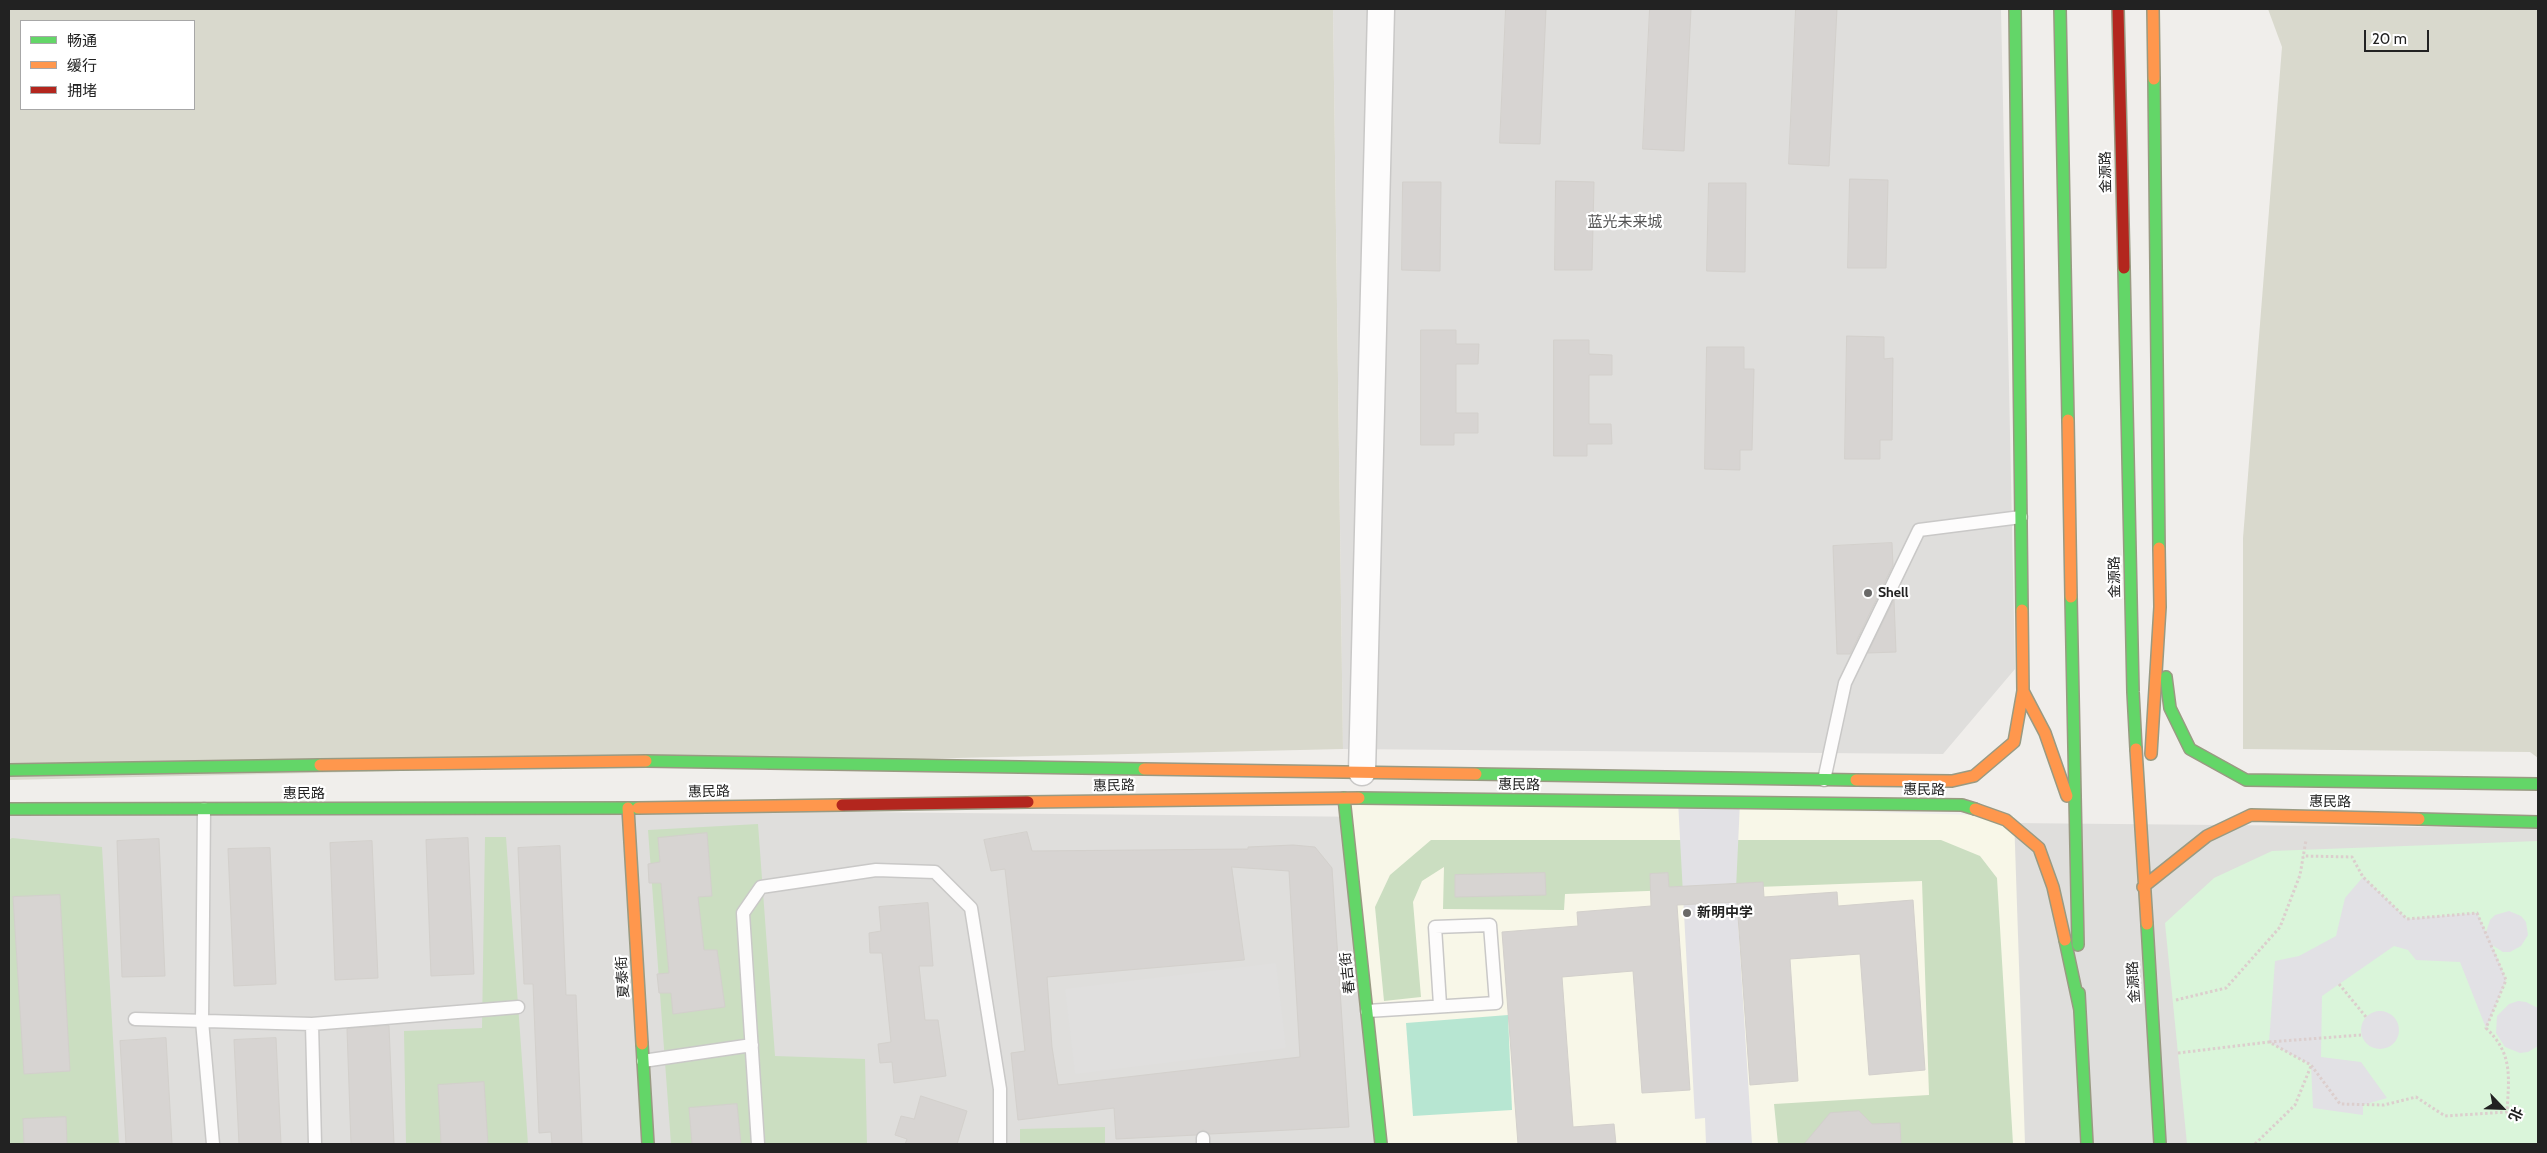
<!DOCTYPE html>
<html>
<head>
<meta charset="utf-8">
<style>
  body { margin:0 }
  #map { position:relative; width:2547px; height:1153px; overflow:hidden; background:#f0eeeb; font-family:Cabin,"Noto Sans SC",sans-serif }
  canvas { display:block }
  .frame { position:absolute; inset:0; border:10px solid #222; pointer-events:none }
  .legend { position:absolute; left:20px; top:20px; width:175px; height:90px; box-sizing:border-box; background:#fff; border:1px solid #a7a7a7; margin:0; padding:6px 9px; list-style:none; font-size:15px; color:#222 }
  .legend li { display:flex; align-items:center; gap:10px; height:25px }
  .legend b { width:25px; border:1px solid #a7a7a7 }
  .north { position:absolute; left:2477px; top:1083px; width:50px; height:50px; -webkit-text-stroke:4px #fff; paint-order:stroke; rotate:114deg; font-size:14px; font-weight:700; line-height:20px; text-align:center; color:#222 }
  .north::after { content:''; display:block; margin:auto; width:18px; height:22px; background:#222; clip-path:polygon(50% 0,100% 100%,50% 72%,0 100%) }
  .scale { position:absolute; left:2364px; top:30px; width:65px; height:22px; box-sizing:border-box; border:2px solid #222; border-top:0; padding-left:6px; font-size:15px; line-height:18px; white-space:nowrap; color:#222; -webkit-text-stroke:4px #fff; paint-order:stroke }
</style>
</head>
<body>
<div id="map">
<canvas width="2547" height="1153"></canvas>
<div class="frame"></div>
<ul class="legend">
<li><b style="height:6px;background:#63d668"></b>畅通</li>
<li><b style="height:6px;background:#ff974d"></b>缓行</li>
<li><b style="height:6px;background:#b3261e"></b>拥堵</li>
</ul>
<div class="north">北</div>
<div class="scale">20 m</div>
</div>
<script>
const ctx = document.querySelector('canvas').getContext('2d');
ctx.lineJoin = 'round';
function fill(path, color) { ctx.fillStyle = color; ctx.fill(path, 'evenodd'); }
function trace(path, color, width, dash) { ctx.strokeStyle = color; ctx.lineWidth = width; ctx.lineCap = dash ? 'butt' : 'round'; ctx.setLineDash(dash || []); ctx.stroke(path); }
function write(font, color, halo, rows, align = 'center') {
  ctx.font = font + ' Cabin,"Noto Sans SC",sans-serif'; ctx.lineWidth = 4.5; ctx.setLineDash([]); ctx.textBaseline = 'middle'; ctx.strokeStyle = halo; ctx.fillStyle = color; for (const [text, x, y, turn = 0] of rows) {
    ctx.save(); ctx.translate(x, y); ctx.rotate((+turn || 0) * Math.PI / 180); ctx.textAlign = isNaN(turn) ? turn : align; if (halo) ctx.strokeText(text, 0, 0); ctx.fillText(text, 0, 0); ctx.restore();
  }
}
fill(new Path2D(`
  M1333,9H2001L2015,669L1943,754L1343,749Z
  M9,804L2538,828V1144H9Z`), '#dfdedc');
fill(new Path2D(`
  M1344,798L2014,816L2025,1144H1381Z`), '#f8f7e8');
fill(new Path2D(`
  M9,9H1333L1343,749L9,780ZM21,21H194V109H21Z
  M2268,9H2538V758L2530,752L2243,749V538L2282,47Z`), '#d9d9cd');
fill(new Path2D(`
  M758,824L775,1056L865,1059L867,1144H671L648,830Z
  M485,837H506L528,1144H406L404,1031L482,1028Z
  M12,838L102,847L119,1144H9V840Z
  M1431,840H1941L1980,856L1997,878L2013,1144H1778L1774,1104L1929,1095L1922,881L1565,894L1564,910L1443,909L1444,867L1422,881L1413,902L1421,997L1384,1001L1375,907L1390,875Z
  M1105,1127V1144H1020V1129Z`), '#cbdec1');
fill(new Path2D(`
  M2538,841V1144H2187L2165,923L2214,878L2272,851Z`), '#daf5da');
fill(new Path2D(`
  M1508,1015L1512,1110L1413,1116L1406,1023Z`), '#b7e6d2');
fill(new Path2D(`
  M1276,963L1286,1048L1075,1074L1065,989Z`), '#e0dfde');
fill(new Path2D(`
  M1678,801L1740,802L1736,889L1752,1144H1706L1705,1118L1695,1119Z
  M2363,877L2407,919L2477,913L2486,932L2490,920L2495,915L2509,911L2521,916L2526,922L2528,935L2521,946L2510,952H2503L2492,945L2506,980L2486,1028L2460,962L2416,960L2408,950L2394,946L2322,996L2321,1057L2361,1062L2387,1098L2363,1105V1115L2313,1108L2311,1065L2269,1042L2275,961L2299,956L2336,936L2345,898Z
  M2518,1001L2526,1002L2538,1008V1046L2528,1052L2520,1053L2505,1047L2496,1033L2497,1016L2509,1004Z
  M2361 1030a19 19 0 1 1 38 0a19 19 0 1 1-38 0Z`), '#e2e1e5');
const building = new Path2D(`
  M1506,9H1546L1540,144L1500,143Z
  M1650,9H1691L1684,151L1643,149Z
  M1796,9H1837L1829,166L1789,164Z
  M1850,179L1888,180L1886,268H1848Z
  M1556,181L1594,182L1592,270H1555Z
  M1403,182H1441L1440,271L1402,270Z
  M1709,183H1746L1745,272L1707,271Z
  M1421,330H1456V344H1479L1478,364H1456V413H1478V433H1454V445H1421Z
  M1847,336L1884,337V359L1893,358L1892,440H1880V459H1845Z
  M1554,340H1589V354L1612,355V375H1589V424H1611L1612,444H1587V456H1554Z
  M1707,347H1744V369H1754L1752,450H1740V470L1705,469Z
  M1892,543L1893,565L1850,654H1837L1833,546Z
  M1894,600L1896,652L1868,653Z
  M1027,832L1032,851L1248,849V847L1293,845L1315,847L1332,868L1349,1127L1210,1134L1203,1130L1196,1135L1116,1139L1114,1108L1018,1120L1011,1053L1025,1051L1005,869L991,871L984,840ZM1232,867L1289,871L1300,1057L1058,1085L1052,1047L1047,977L1244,960Z
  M707,833L712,896L698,897L704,950H717L725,1007L673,1014L671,993H659L657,974L669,973L661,883H649L648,864L660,862L658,838Z
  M468,838L474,974L431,976L426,840Z
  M159,839L165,976L122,977L117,841Z
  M372,841L378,978L335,980L330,843Z
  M560,846L566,995H576L582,1144H552L551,1132L539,1133L533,984H524L518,848Z
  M270,848L276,984L234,986L228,849Z
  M1545,873L1546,895L1455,897V875Z
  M1668,873L1669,887L1763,882L1764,897L1837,892L1838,906L1913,900L1925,1070L1869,1075L1860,954L1790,959L1798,1081L1750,1085L1737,902L1677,905L1690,1090L1642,1093L1633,971L1562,977L1573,1127L1614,1124L1616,1144H1518L1502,932L1578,926L1577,912L1651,906L1650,874Z
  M60,895L70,1071L24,1074L13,897Z
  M928,903L933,966H919L925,1020H938L946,1076L894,1083L892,1062L880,1063L878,1044L891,1042L882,953H870L869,933L881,931L879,907Z
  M389,1026L394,1144H351L347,1029Z
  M166,1038L172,1144H126L120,1041Z
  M276,1038L281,1144H239L234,1040Z
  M484,1082L488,1144H441L438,1085Z
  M921,1096L967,1111L957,1144H905L907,1139L895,1135L901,1116L914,1119Z
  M737,1104L741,1144H692L689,1108Z
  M1859,1111L1872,1124L1900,1123L1901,1144H1804L1830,1113Z
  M66,1117L67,1144H24L23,1119Z`);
fill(building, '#d7d4d2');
trace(building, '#d3d0cc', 1);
const lane = new Path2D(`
  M1824,780L1845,683L1919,530L2021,517
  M204,809L202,1021L213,1144
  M1367,1011L1496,1003L1490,925L1435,927L1440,1005
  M135,1019L312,1024
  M643,1061L752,1045
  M315,1144L312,1024L518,1007
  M758,1144L743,913L761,887L876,870L935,872L971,908L1000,1089V1144
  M1203,1144V1138`);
const street = new Path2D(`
  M1362,772L1381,9`);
const fast = new Path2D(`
  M2015,9L2022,610
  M2060,9L2068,420
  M2154,79L2159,548
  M2124,268L2133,692L2136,749
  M2071,597L2078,945
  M2166,677L2170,708L2190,749L2246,780L2538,784
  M646,761L1144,769
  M9,770L320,765
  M1476,774L1856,780
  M1344,798L1381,1144
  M1359,798L1962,805L1975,809
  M9,809L638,808
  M2419,819L2538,822
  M2147,924L2160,1144
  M2065,940L2080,1010
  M2079,993L2087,1144
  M642,1044L648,1144`);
const slow = new Path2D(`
  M2153,9L2154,79
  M2068,420L2071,597
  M2022,610L2023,691L2045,733L2067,796
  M2136,749L2147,924
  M2151,754L2160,607L2159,548
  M320,765L646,761
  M1144,769L1476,774
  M1856,780L1952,781L1974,776L2014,742L2023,691
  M1028,802L1359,798
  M628,808L642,1044
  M638,808L842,805
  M1975,809L2006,820L2039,848L2053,887L2065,940
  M2143,887L2207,836L2251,815L2419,819`);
const jam = new Path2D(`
  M2118,9L2124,268
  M842,805L1028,802`);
trace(lane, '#c9c8c7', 15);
trace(street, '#c9c8c7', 29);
trace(fast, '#999a82', 14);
trace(slow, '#999a82', 14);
trace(jam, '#999a82', 14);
trace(new Path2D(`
  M2339,984L2366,1017
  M2176,1000L2226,988L2280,927L2300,875L2306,840
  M2269,1042L2361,1035
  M2178,1053L2269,1042L2311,1065L2340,1104L2384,1105L2416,1097L2445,1116L2507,1112C2509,1076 2513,1054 2486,1028L2506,980L2477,913L2407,919L2363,877L2352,857L2303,856
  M2255,1144L2295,1105L2311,1066`), '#dccecd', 3, [2.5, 2.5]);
trace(lane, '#fdfcfc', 12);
trace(street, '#fdfcfc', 26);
trace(fast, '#63d668', 11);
trace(slow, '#ff974d', 11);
trace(jam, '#b3261e', 11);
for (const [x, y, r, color] of [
  [1868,593,5,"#6a6968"],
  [1687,913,5,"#6a6968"]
]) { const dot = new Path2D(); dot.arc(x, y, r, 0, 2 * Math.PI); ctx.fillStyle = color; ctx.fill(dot); trace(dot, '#fff', 2); }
write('14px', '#222', '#fff', [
  ["金源路",2106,172,-91],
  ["金源路",2115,577,-91],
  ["惠民路",1519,785,1],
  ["惠民路",1114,786,-1],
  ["惠民路",1924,790,1],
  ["惠民路",709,792,-1],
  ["惠民路",304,794],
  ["惠民路",2330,802,1],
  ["春吉街",1348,973,-96],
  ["夏泰街",623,977,-94],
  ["金源路",2134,982,-94]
]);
write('bold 14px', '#222', '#fff', [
  ["Shell",1878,593],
  ["新明中学",1697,913]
], 'left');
write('15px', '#555', '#fff', [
  ["蓝光未来城",1625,223]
]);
</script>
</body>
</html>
